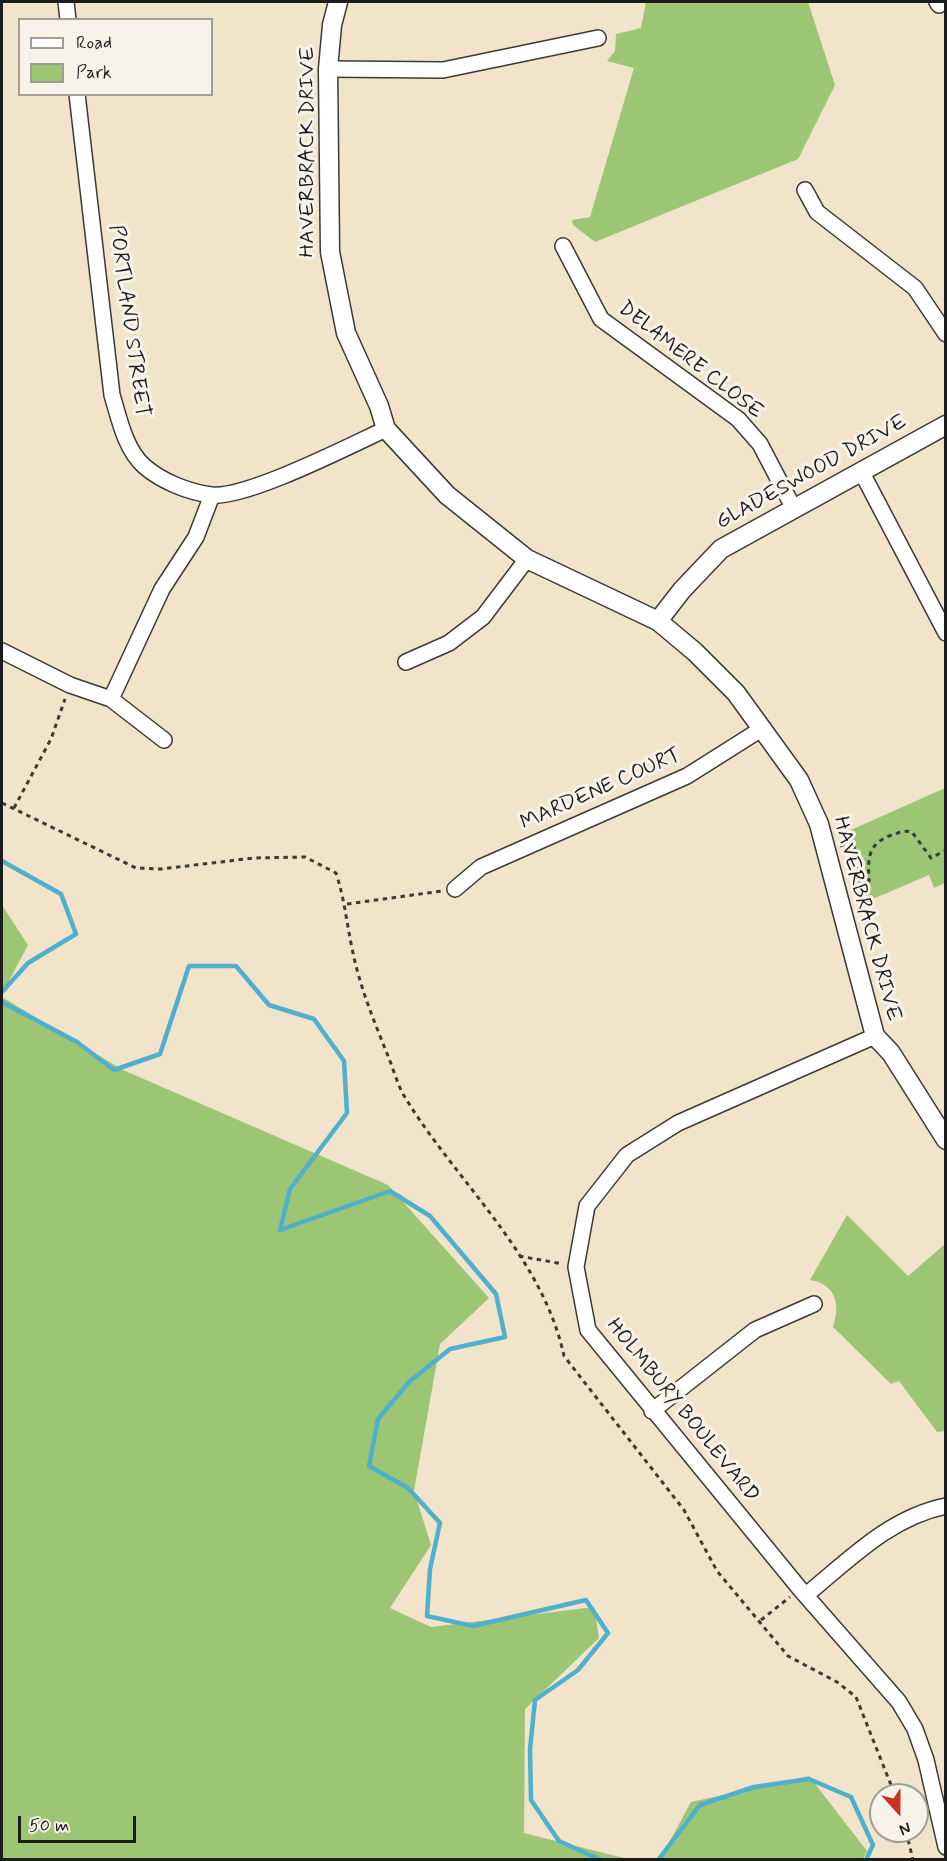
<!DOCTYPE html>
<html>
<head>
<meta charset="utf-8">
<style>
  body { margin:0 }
  #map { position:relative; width:947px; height:1861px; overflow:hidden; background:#f2e4cb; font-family:Mynerve,sans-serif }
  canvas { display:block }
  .frame { position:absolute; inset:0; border:3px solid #1c1c1c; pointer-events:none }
  .legend { position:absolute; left:18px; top:18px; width:195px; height:78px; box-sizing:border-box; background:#f7f3e8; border:2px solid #9f9d96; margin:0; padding:8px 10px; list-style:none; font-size:18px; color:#1c1c1c }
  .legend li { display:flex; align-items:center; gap:12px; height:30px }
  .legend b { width:30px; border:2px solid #9f9d96 }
  .north { position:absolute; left:869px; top:1783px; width:60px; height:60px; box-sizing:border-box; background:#f7f3e8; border:2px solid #9f9d96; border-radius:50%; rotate:159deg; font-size:16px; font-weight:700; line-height:24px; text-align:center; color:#1c1c1c }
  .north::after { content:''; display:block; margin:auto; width:21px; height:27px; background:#c8321e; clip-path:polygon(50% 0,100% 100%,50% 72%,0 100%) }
  .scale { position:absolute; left:18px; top:1816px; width:118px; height:27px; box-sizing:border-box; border:3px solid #1c1c1c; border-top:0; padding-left:8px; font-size:18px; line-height:21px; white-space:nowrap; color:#1c1c1c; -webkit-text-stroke:4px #f7f3e8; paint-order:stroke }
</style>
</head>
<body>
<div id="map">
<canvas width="947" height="1861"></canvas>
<div class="frame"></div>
<ul class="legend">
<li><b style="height:8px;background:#fff"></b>Road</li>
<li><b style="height:16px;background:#9cc673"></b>Park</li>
</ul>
<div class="north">N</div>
<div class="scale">50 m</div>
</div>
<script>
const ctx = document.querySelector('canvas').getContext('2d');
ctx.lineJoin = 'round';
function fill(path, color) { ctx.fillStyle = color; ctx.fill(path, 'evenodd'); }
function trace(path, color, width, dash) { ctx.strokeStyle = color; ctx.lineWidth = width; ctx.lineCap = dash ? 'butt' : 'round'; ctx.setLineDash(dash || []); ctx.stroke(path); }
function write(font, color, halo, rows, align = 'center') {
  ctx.font = font + ' Mynerve,sans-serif'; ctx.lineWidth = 6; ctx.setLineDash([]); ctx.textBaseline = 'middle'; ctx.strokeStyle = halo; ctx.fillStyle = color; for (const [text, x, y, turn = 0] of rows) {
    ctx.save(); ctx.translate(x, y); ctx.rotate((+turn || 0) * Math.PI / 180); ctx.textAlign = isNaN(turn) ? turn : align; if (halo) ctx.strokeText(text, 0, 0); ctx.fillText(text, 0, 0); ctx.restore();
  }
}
fill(new Path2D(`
  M646,2H808L835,85L798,159L595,242L573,225L572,220L590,217L634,68L607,61L615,51L616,34L641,28Z
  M945,788V883L934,888L929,875L861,904L844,833Z
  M2,905L28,945L2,994Z
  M2,997L123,1070L388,1185L489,1298L440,1344L414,1491L431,1545L390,1608L431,1627L594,1607L599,1638L525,1709L524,1833L628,1859H2Z
  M847,1215L908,1276L945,1244V1431L937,1432L899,1381L891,1384L833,1327C841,1304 835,1284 810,1280Z
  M809,1776L867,1851L863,1859H660L691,1802Z`), '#9cc673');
trace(new Path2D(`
  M2,861L61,894L76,934L28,963L2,992
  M2,1002L77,1042L114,1070L160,1054L189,966H236L269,1005L314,1019L344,1061L347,1113L290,1189L280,1230L390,1191L430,1216L496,1294L505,1337L450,1349L409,1382L378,1419L369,1466L408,1488L440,1523L430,1569L427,1616L473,1626L586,1600L608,1633L578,1670L535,1700L530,1749L531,1800L559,1841L601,1860
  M658,1860L700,1805L754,1787L809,1779L851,1797L873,1845L866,1860`), '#4fb0ce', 4.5);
const minor = new Path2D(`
  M66,2L68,20
  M937,2L939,5
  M328,69L443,70L598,38
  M77,94L112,395C119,418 125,449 144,466C161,481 188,492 211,495C246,499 349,446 386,429
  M805,190L817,212L915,288L946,334
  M563,246L601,319L738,419L760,444L793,507
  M861,471L946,633
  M2,651L70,685L111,699L164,740
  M406,662L449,643L483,617L527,559
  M111,699L162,589L196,537L212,495
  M455,889L481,867L687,776L763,728
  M875,1036L678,1123L627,1155L587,1206L576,1267L588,1330L800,1589L899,1702L915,1729L926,1760L946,1847
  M652,1411L755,1330L814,1304
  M806,1595C849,1560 890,1517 946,1506`);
const tertiary = new Path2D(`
  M338,2L332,25L328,69L330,252L346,333L379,406L386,429L447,495L527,559L658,621L695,652L736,693L799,780L819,824L875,1036L891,1053L946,1140
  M658,621L682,590L721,549L946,425`);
trace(minor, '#3c3a36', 18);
trace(tertiary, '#3c3a36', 21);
trace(new Path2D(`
  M2,803L136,868L161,869L254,858L305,857L336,873C345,901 346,920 352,948C359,985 374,1021 388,1056C393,1068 397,1083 403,1094C455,1181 542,1254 564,1356L684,1510L717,1571L788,1656L837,1682L856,1697L895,1795
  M14,808L51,739L65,699
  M840,846L853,842L864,893H869C870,867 862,847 889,836C898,833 904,830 912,832L931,858L946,850
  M347,904L442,891
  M519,1256L563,1264
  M761,1620L790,1597
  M906,1831L913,1860`), '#3c3a36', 3, [4.5, 4.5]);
trace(minor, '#fff', 15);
trace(tertiary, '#fff', 18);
write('21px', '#1c1c1c', '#f7f3e8', [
  ["HAVERBRACK DRIVE",309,152,-90],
  ["PORTLAND STREET",128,321,82],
  ["DELAMERE CLOSE",690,361,38],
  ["GLADESWOOD DRIVE",812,473,-29],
  ["MARDENE COURT",601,790,-24],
  ["HAVERBRACK DRIVE",866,919,75],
  ["HOLMBURY BOULEVARD",682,1411,51]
]);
</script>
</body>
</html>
